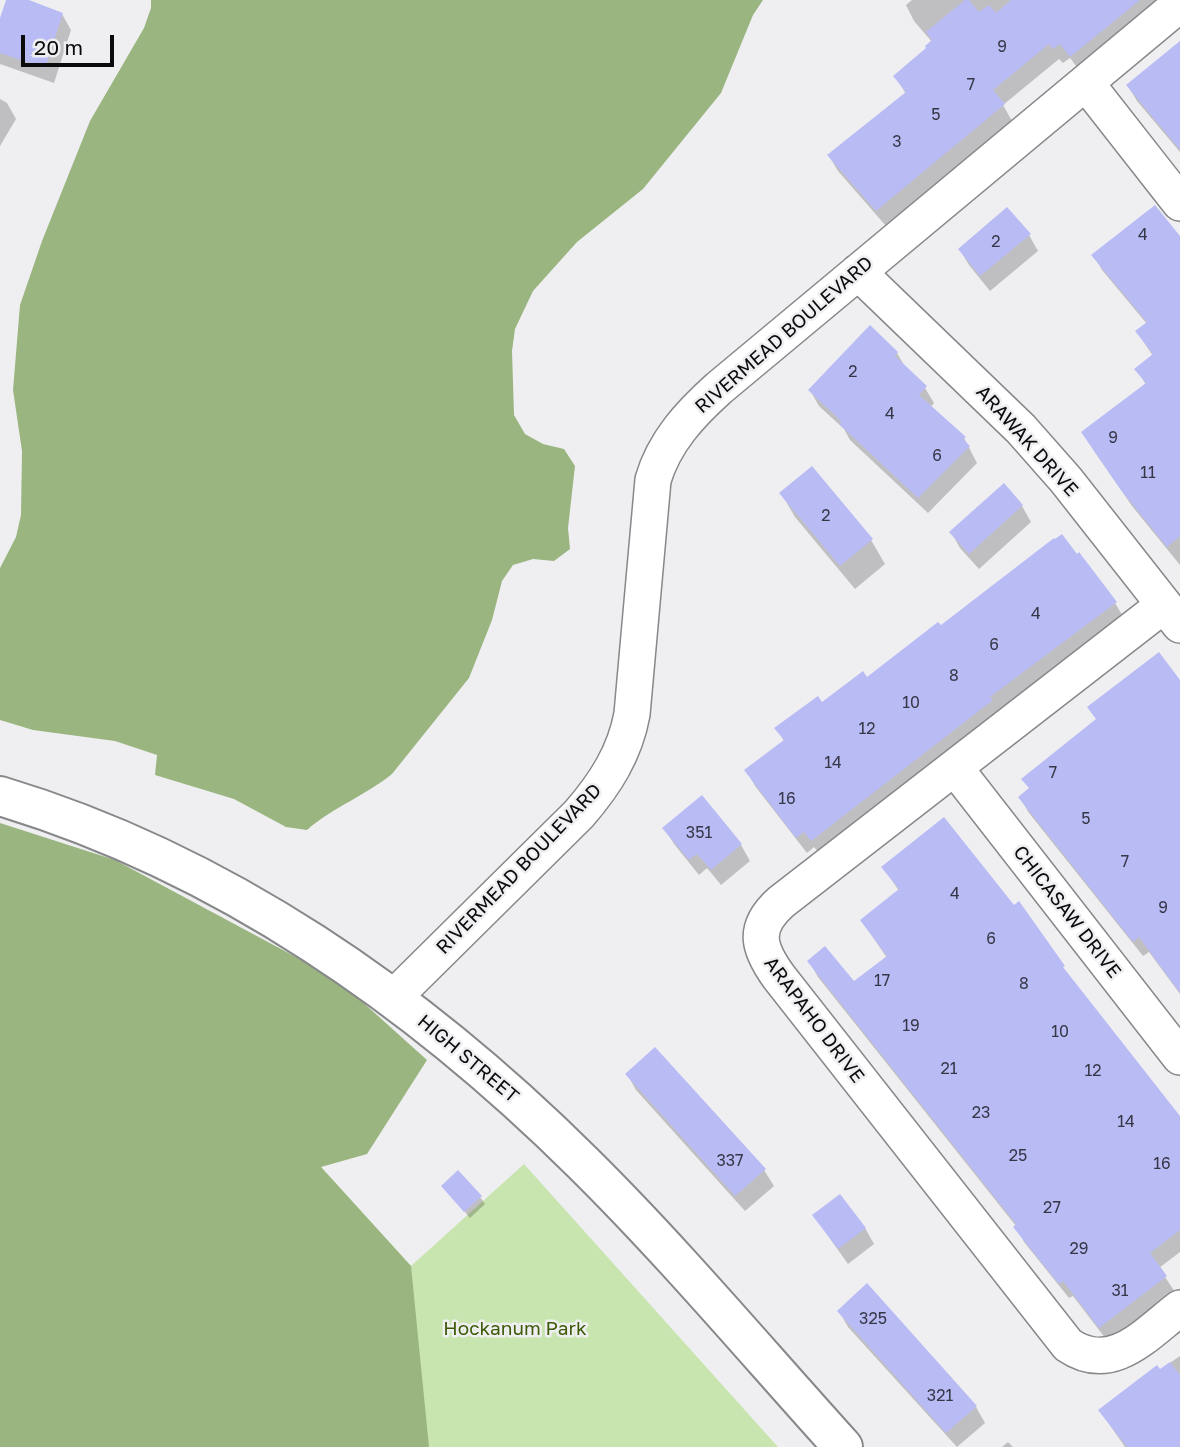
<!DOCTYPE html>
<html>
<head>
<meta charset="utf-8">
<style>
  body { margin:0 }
  #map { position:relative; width:1180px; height:1447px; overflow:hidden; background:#efeff2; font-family:"Golos Text",sans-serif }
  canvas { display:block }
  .scale { position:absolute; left:21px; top:35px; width:93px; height:32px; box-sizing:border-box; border:4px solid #0b0b0c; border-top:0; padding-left:9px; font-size:21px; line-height:24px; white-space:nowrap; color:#0b0b0c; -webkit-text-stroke:5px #efeff2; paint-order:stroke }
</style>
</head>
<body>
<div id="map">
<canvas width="1180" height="1447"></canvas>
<div class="scale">20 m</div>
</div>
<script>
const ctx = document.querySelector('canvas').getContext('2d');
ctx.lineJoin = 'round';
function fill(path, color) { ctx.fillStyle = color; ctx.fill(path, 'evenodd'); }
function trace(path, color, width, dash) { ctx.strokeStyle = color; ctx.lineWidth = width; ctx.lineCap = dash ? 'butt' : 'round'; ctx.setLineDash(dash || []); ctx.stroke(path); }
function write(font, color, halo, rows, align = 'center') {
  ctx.font = font + ' "Golos Text",sans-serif'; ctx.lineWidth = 5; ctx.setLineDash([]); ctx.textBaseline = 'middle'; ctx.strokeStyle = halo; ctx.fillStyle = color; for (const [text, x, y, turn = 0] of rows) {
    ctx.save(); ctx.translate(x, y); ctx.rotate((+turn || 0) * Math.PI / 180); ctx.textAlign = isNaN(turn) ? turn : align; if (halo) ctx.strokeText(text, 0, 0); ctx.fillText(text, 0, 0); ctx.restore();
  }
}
fill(new Path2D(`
  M524,1164L778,1447H98L321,1167L411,1266Z`), '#c9e5af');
fill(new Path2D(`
  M151,0H763L753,15L721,93L643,189L577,242L533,291L515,329L512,351L514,415L525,434L543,444L564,449L575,466L568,528L570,549L554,561L533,559L513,565L502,581L492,620L469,678L392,774C365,796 333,807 307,830L286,827L234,799L155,775L157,755L115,741L33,730L0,720V568L16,537L21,515L22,451L13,390L20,305L42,241L90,121L144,28L151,8Z
  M0,823L115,860L337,979L427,1060L367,1154L321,1167L411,1266L429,1447H0Z`), '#9ab57f');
fill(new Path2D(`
  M8,0H22L62,14L71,30L54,83L0,64V24Z
  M912,0H1165L1080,71L1070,58L1063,63L1059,59L1003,105L1012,121L886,226L838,171L829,156L906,94L895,76L928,48L932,42L914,21L906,5Z
  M1180,41V152L1137,101L1128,86Z
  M0,99L7,103L16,119L0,146Z
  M1029,235L1038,251L990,291L969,265L960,250Z
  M1180,255V565L1132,506L1092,448L1146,385L1137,369L1153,356L1137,332L1147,324L1102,270L1094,256Z
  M897,353L907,370L925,388L934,403L930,408L964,438L977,463L928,513L850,440L844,429L819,406L810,390Z
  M812,468L871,540L885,564L855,589L795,517L781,493Z
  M1004,486L1022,506L1031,522L979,569L960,548L951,532Z
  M1077,556L1115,603L1124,618L821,855L814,847L807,853L755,786L746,770L784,741L777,728L867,680L941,628Z
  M1180,689V994L1149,952L1143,956L1029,813L1020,798L1030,790L1024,779Z
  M702,798L741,845L750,861L721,885L707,868L699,875L674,844L665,829Z
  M883,867L1014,907L1018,904L1071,980L1180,1118V1252L1159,1268L1175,1292L1109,1343L1073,1296L1069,1298L1024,1242L1016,1226L818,977L809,961L854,984L887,958L862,921L899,891Z
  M627,1074L764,1170L774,1186L745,1211L636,1090Z
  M443,1186L480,1197L485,1204L470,1218Z
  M814,1216L865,1228L874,1244L848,1264Z
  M867,1285L976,1407L985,1423L957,1447L848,1327L839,1311Z
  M1180,1356V1447H1125L1100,1411Z
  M1008,1442L1013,1447H1002Z`), '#0003');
fill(new Path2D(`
  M6,0H29L63,13L45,68L0,53V18Z
  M965,0H969L979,12L989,5L996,13L1011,0H1140L1070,57L1060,44L1053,49L1049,44L993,90L1005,104L876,211L827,155L906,92L893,76L926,48L925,46L932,40L926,32Z
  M1180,41V150L1126,85Z
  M1155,205L1180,236V536L1167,547L1121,490L1081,432L1146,383L1134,369L1153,354L1135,331L1147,322L1091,255Z
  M1007,207L1031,234L980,276L958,249Z
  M870,325L898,352L895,356L927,386L919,395L966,437L963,439L970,446L918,498L839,424L842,422L808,390Z
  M812,466L873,539L840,566L779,493Z
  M1004,483L1023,505L969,554L949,532Z
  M1062,534L1077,554L1079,552L1117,602L990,697L993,700L811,841L804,832L796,838L744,770L784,740L774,728L818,696L822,702L863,671L867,677L938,622L941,625L1054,538L1055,539Z
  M1159,652L1180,680V993L1139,937L1133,942L1018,797L1029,788L1021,779L1096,719L1087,707Z
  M702,795L742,844L711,870L697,854L689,860L662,828Z
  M944,817L1014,905L1019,901L1065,966L1063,967L1180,1116V1230L1150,1253L1167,1276L1099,1328L1063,1281L1059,1284L1013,1227L1016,1224L807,961L825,946L854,981L887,956L860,920L899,889L881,867Z
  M655,1047L766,1169L735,1196L625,1074Z
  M458,1170L482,1196L464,1212L441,1186Z
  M840,1194L866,1228L838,1249L812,1215Z
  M867,1283L977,1406L946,1433L837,1311Z
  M1170,1362L1180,1375V1447H1127L1098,1410L1157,1365L1160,1369Z`), '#b9bbf5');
const minor = new Path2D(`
  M1086,83L1180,203
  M858,272L1021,429L1066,480L1180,625
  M1164,605L781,902C752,928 758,948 779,977L1068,1345C1112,1375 1146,1334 1180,1308
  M955,768L1180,1057
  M393,998L579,814C605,784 625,753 632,714L653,480C664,442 690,414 719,388L1180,4`);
const secondary = new Path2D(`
  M0,796C223,863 419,1000 583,1163C674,1253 757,1352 843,1447`);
trace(minor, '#87888a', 38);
trace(secondary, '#87888a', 42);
trace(minor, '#fff', 35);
trace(secondary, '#fff', 38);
write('16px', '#363746', null, [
  ["9",1002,47],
  ["7",971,85],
  ["5",936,115],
  ["3",897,142],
  ["4",1143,235],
  ["2",996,242],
  ["2",853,372],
  ["4",890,414],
  ["9",1113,438],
  ["6",937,456],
  ["11",1148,473],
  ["2",826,516],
  ["4",1036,614],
  ["6",994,645],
  ["8",954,676],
  ["10",911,703],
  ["12",867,729],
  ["14",833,763],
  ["7",1053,773],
  ["16",787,799],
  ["5",1086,819],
  ["351",699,833],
  ["7",1125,862],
  ["4",955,894],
  ["9",1163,908],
  ["6",991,939],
  ["17",882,981],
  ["8",1024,984],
  ["19",911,1026],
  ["10",1060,1032],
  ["21",949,1069],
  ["12",1093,1071],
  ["23",981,1113],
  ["14",1126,1122],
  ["25",1018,1156],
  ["337",730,1161],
  ["16",1162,1164],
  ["27",1052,1208],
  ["29",1079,1249],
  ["31",1120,1291],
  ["325",873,1319],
  ["321",940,1396]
]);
write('19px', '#0b0b0c', '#efeff2', [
  ["RIVERMEAD BOULEVARD",784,335,-41],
  ["ARAWAK DRIVE",1027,441,48],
  ["RIVERMEAD BOULEVARD",519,869,-46],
  ["CHICASAW DRIVE",1067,912,52],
  ["ARAPAHO DRIVE",814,1020,53],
  ["HIGH STREET",468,1059,40]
]);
write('19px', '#3c5b07', '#efeff2', [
  ["Hockanum Park",515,1329]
]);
</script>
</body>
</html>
